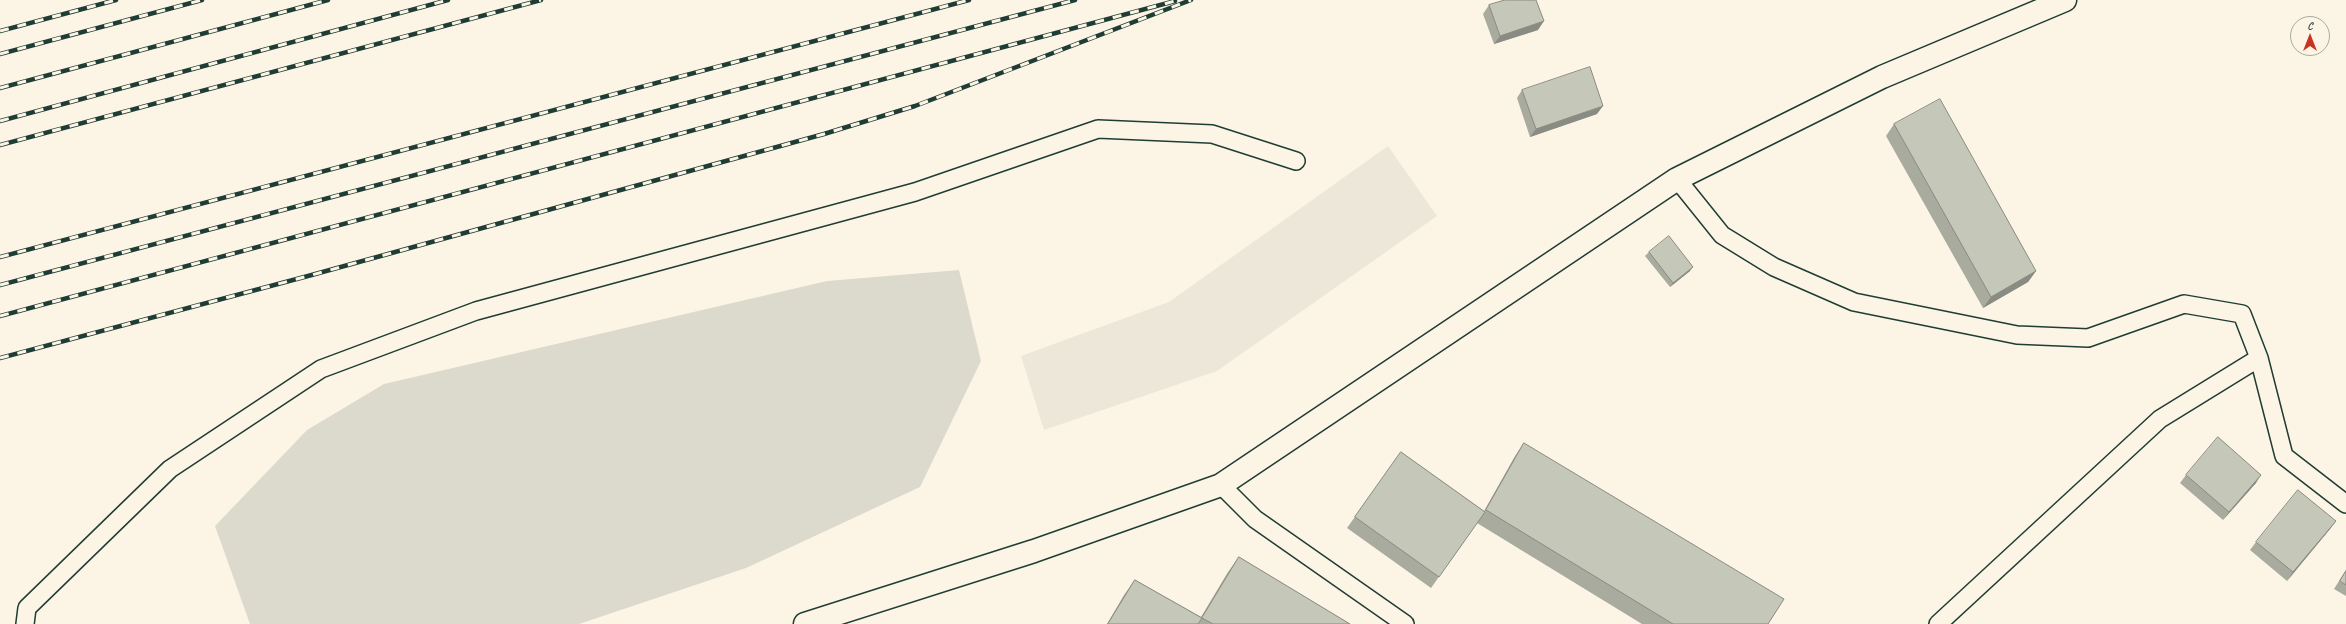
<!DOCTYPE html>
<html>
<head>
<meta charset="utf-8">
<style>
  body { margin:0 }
  #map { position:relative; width:2346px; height:624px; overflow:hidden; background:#fcf5e5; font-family:Caveat,sans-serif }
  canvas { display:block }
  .north { position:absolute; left:2290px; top:16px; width:40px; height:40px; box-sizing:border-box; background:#fcf5e5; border:1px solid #a4ab9e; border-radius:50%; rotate:0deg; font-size:11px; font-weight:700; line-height:16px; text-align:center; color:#1f3d34 }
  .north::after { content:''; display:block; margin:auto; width:14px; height:18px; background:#c8321e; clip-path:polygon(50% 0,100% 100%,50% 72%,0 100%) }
</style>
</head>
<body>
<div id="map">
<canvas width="2346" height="624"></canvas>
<div class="north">С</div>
</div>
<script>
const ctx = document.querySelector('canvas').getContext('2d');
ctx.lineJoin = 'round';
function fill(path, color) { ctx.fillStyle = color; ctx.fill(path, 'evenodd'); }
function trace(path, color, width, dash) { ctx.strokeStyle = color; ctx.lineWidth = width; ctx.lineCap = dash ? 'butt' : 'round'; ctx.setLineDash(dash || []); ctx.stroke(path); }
fill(new Path2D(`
  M1388,146L1437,216L1217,371L1044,430L1021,356L1169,302Z`), '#ece7d8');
fill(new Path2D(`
  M959,270L981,361L920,487L746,568L579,624H250L215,526L307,430L384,384L827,281Z`), '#dcdacc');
const service = new Path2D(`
  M1677,179L1722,235L1774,267L1854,302L2017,335L2088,338L2184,304L2242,314L2259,358L2284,456L2346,504
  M1221,485L1255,519L1405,624
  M25,624L27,608L170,469L321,369L476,311L915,192L1098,129L1212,134L1296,161
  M1938,624L2160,419L2259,358`);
const minor = new Path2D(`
  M805,624L1034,551L1221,485L1677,179L1882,77L2065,0`);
trace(service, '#1f3d34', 20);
trace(minor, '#1f3d34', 25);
trace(service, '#fcf5e5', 17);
trace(minor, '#fcf5e5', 22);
const rail = new Path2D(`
  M0,31L116,0
  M0,54L202,0
  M0,88L328,0
  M0,121L448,0
  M0,145L541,0
  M0,257L969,0
  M0,285L1075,0
  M0,316L1175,1
  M0,358L308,276L824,134L915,106L1191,0`);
trace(rail, '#1f3d34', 4.5);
trace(rail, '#fcf5e5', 3, [9]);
fill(new Path2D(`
  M1489,5L1538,30L1494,44L1483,14Z
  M1522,90L1597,114L1530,137L1517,98Z
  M1894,124L2036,271L2028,282L1983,308L1886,136Z
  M1649,252L1690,271L1670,287L1645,256Z
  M1524,443L1768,624H1642L1477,523L1431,588L1347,528L1401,452L1484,511L1515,456Z
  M2186,475L2256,483L2223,520L2180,483Z
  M2336,521L2330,529L2287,581L2250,550L2256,542Z
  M1239,557L1350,624H1107L1124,595L1135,580L1201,617L1228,572Z
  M2346,570V596L2334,589Z`), '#a9ab9f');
fill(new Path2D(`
  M1544,21L1538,30L1494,44L1500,36Z
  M1603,106L1597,114L1530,137L1536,129Z
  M1693,267L1690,271L1670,287L1673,283Z
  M2036,271L2028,282L1983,308L1991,297Z
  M2261,475L2256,483L2223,520L2229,512Z
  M2336,521L2330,529L2287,581L2293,572Z`), '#8a8b82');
const building = new Path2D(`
  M1505,0H1536L1544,21L1500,36L1489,5Z
  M1590,67L1603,106L1536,129L1522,90Z
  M1940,99L2036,271L1991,297L1894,124Z
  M1669,236L1693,267L1673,283L1649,252Z
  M2218,437L2261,475L2229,512L2186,475Z
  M1524,443L1784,599L1768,624H1673L1486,510Z
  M1401,452L1485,512L1439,577L1355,517Z
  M2298,490L2336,521L2293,572L2256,542Z
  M1239,557L1350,624H1213L1202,618Z
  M2346,571V585L2340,581Z
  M1135,580L1202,618L1198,624H1108Z`);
fill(building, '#c5c7b9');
trace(building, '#8a8b82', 1);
</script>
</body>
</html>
